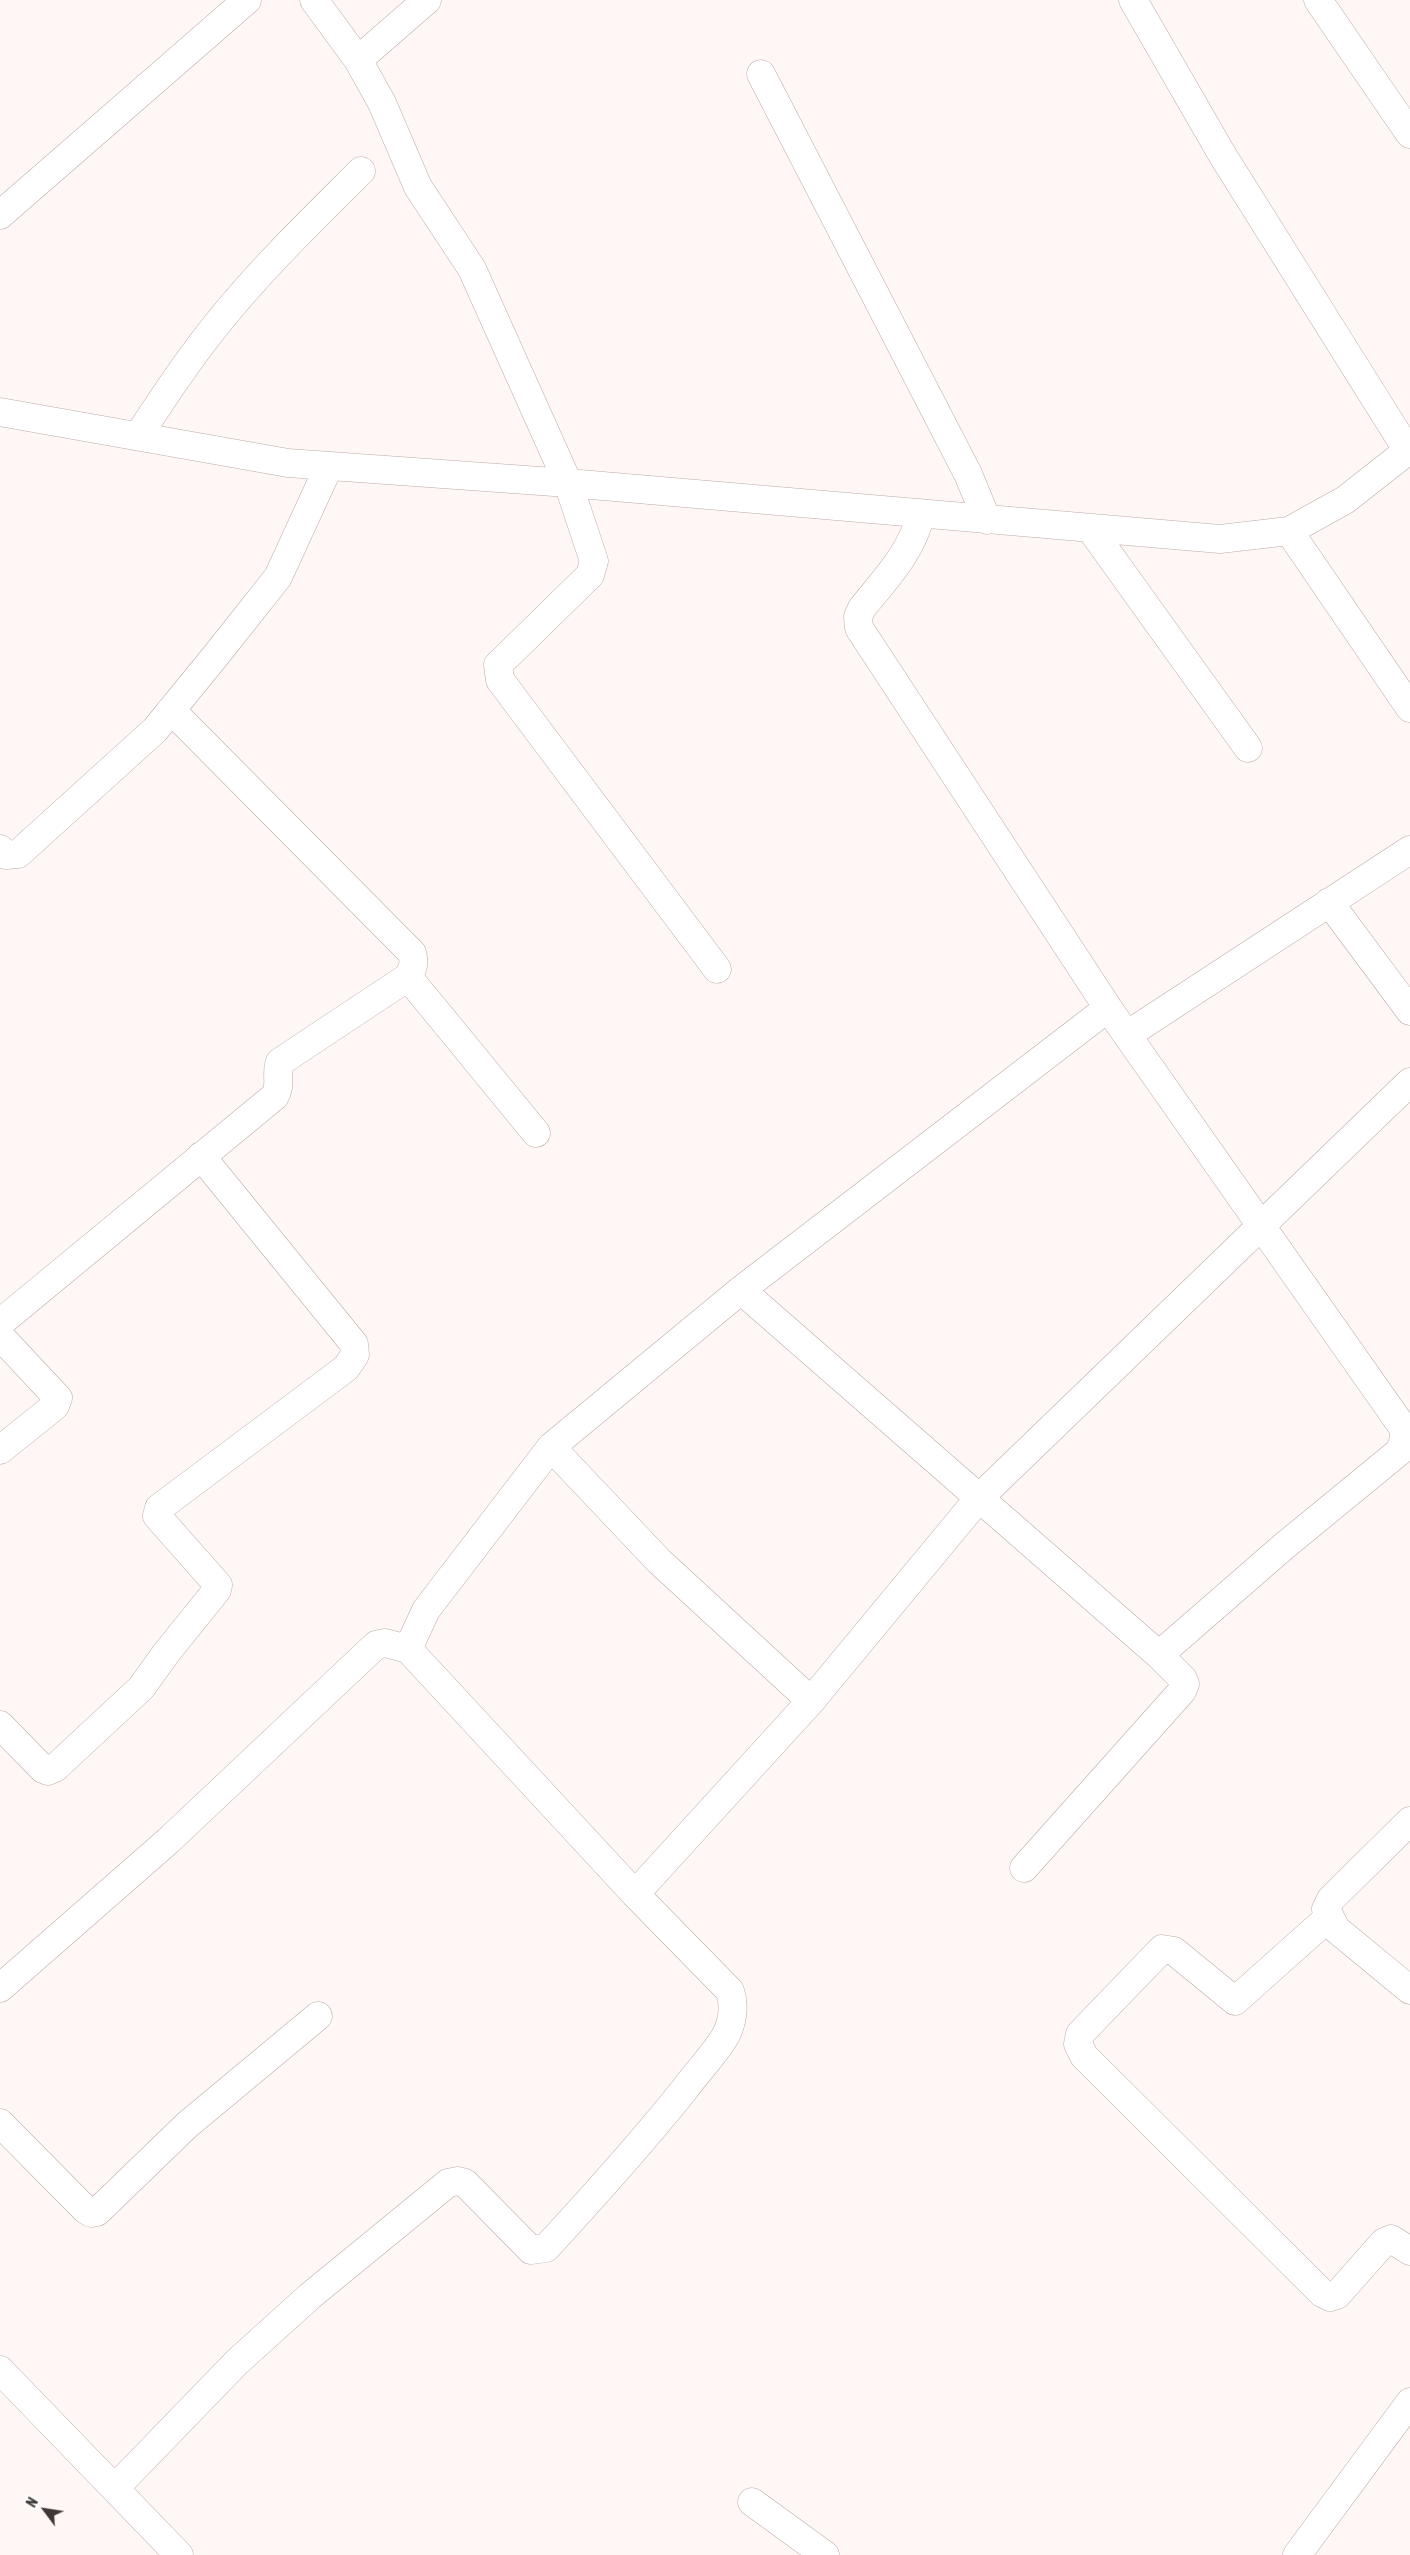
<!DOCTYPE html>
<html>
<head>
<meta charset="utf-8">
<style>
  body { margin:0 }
  #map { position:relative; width:1410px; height:2555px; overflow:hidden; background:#fef7f5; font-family:"Asap Condensed",sans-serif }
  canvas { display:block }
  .north { position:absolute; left:20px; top:2485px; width:50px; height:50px; -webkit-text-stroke:4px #fff; paint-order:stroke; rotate:301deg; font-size:14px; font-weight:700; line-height:20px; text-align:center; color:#3f3836 }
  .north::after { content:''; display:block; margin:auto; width:18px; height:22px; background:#3f3836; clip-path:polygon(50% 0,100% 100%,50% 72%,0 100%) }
</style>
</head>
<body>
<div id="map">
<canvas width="1410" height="2555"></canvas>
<div class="north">N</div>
</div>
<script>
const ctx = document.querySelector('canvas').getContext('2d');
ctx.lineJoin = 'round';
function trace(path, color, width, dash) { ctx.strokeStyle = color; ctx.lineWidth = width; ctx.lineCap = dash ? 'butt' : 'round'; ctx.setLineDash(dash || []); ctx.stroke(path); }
const minor = new Path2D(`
  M314,0L358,60L382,103L418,187L472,269L568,483L594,561L590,575L498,665L500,680L717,969
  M1133,0L1223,156L1408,451
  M1318,0L1410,134
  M358,60L427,0
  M761,74L968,474L987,520
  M0,215L247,0
  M0,412L288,463L568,483L1220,539L1289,531L1345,500L1410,449
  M138,436C163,398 188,360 217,324C261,269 312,220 361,171
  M921,514C911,553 887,577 862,608L858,617L859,628L1108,1008L1404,1429V1439L1400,1451L1283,1547L1159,1655
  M1090,528L1248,748
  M1289,531L1410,708
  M0,849L6,855L18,854L155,730L217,654L278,577L329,466
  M1329,902L1410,1011
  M408,977L536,1133
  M1127,1035L1410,850
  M741,1290L1159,1655L1183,1679L1185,1684L1182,1691L1024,1868
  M0,1323L275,1096C282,1084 275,1074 280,1062L408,977C413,968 415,963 412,953L171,710
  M0,1336L58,1398L55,1406L0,1450
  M408,1649L426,1610L551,1447
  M811,1701L659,1561L551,1447L741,1290L1108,1008
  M0,1725L43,1769L48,1771L55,1768L141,1688L167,1652L217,1590L218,1585L157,1516L159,1508L346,1368L355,1355L354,1344L201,1156
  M1410,1821L1331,1899L1326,1909L1336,1929L1410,1990
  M635,1894L811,1701L979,1498L1410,1082
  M1329,1917L1235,2001L1174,1951L1162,1949L1080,2034L1078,2044L1084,2056L1322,2293L1330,2297L1337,2295L1384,2242L1391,2239L1410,2251
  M0,1988L168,1841L376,1645L385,1643L408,1649L635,1894L730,1991C735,2006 733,2020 726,2035C715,2054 697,2072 684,2090C640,2145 594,2196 546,2248L531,2250L465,2183L458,2181L448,2183L310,2296L237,2362L115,2488
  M0,2123L85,2209L91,2213L97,2212L187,2125L318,2016
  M0,2370L179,2555
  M752,2502L825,2555
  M1297,2555L1410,2402`);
trace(minor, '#bdaba8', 29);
trace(minor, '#fff', 28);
</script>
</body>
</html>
